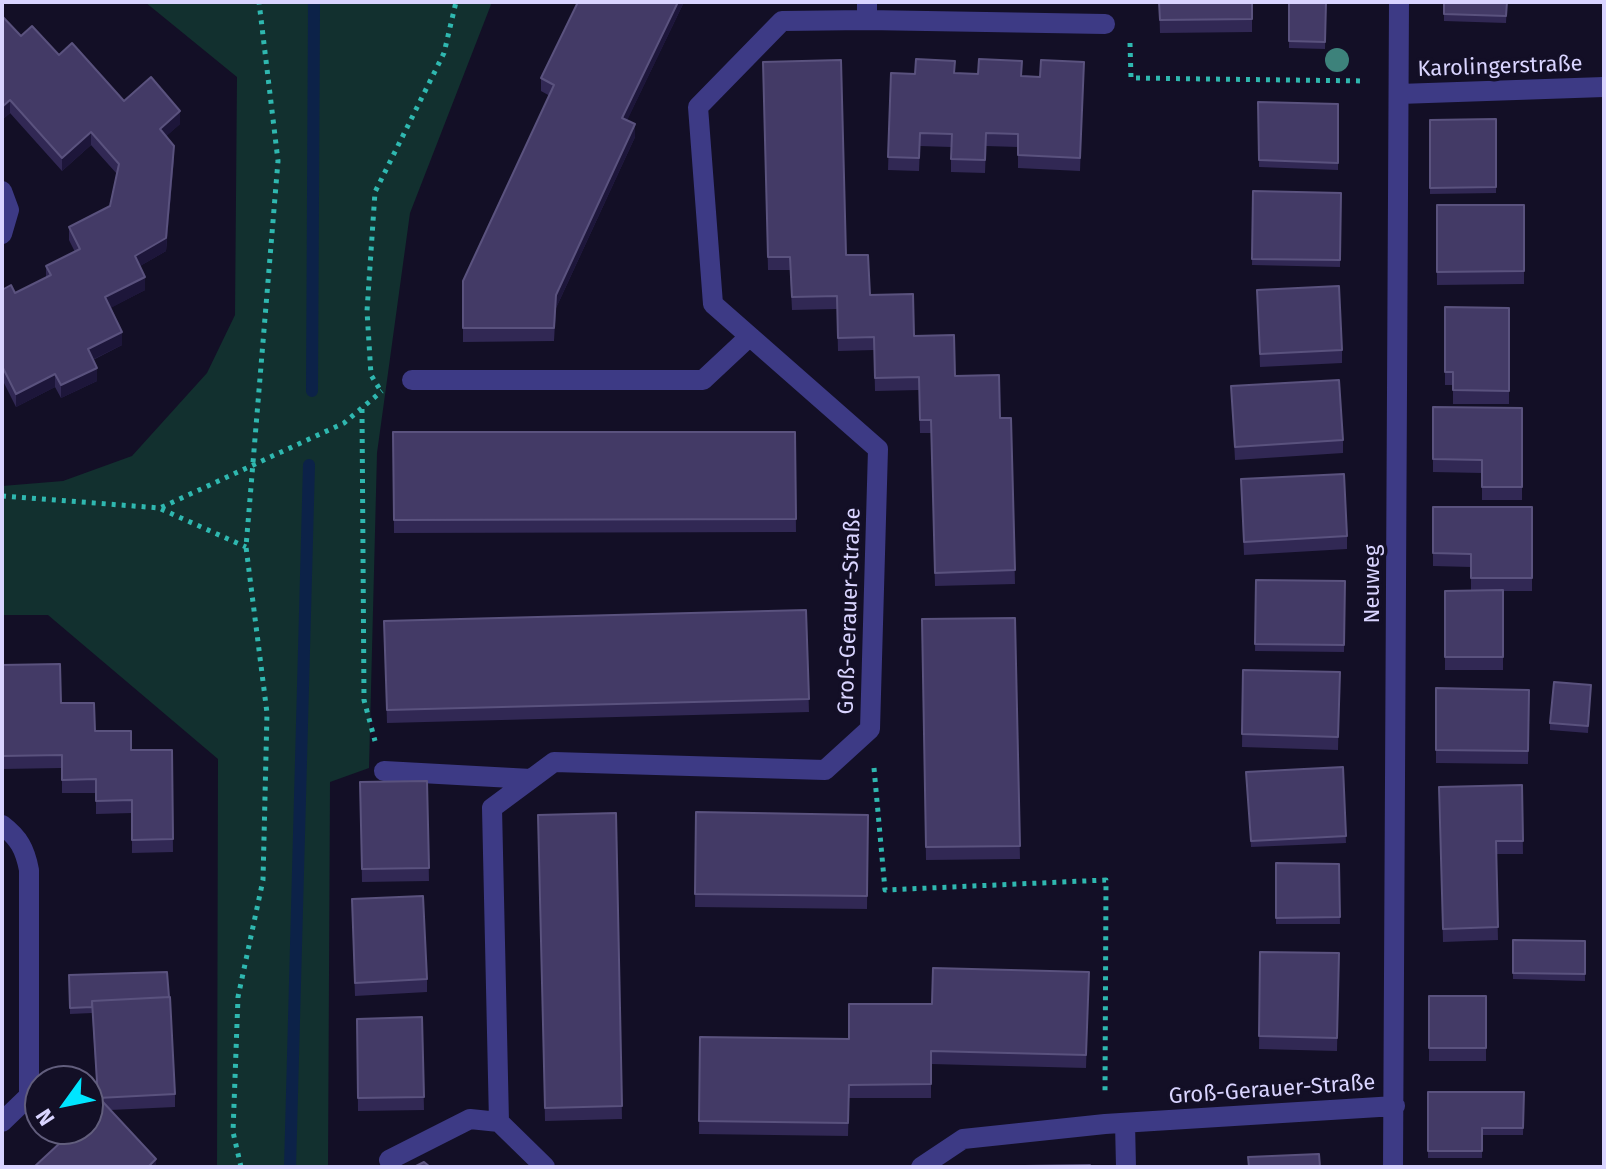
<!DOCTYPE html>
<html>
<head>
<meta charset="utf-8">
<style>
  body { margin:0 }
  #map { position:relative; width:1606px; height:1169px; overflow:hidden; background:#130f26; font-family:"Fira Sans",sans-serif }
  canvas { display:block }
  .frame { position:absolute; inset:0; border:4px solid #d9d4ff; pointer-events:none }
  .north { position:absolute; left:24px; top:1065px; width:80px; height:80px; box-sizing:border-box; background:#130f26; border:2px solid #625e7d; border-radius:50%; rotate:237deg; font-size:22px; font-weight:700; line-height:32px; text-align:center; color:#d9d4ff }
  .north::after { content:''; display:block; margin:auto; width:28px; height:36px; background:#00e5ff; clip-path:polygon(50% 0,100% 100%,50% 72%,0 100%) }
</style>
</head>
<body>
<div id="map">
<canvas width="1606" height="1169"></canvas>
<div class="frame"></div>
<div class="north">N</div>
</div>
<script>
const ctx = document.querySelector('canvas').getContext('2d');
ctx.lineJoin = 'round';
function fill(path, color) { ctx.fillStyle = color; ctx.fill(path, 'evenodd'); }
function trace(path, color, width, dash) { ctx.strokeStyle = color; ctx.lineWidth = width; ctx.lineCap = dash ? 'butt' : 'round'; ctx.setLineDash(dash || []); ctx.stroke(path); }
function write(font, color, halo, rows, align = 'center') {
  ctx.font = font + ' "Fira Sans",sans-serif'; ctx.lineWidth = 7; ctx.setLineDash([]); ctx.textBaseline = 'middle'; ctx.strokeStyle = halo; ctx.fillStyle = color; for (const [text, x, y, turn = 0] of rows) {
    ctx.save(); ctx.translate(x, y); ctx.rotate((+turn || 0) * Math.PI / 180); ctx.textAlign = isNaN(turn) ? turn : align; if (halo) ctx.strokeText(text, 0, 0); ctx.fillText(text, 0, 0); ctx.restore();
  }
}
fill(new Path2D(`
  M145,2H492L410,213L377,453L369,768L330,782L328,1167H217L218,759L48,615H2V486L63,481L132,456L207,373L235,315L237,77Z`), '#12302f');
trace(new Path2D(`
  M312,391L314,2
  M290,1167L309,465`), '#0c2248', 12);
trace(new Path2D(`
  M1130,43L1131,78L1366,81
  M379,388L371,375L367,311L375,192L444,53L456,2
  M362,409L364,700L375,741
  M2,496L160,508L344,423L382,391
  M161,509L246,547
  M874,768L885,890L1106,880L1105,1095
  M241,1167L233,1132L238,997L263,880L267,713L246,547L278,161L259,2`), '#2fb8b0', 5, [4, 6]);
trace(new Path2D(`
  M867,20L1105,24
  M1399,94L1604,87
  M2,191L9,210L2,234
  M412,380H703L749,337
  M384,771L531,779
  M2,825C19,838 25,849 29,870V1096L2,1122
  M1125,1123L1126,1167
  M389,1160L470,1119L499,1122
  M545,1167L499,1122L492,808L554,762L825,770L870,729L878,449L713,304L698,107L782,21L867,20V2
  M921,1167L963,1139L1105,1124L1395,1106
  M1393,1167L1399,2`), '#3d3a85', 20);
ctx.fillStyle = '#3d827b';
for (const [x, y] of [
  [1337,60]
]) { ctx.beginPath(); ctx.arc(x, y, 12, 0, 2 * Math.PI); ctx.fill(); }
fill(new Path2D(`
  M578,2H684L627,120L635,137L556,308L554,341L463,342V281L550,96L541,91V78Z
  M1159,2H1252V32L1160,33Z
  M1289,2H1326L1325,49L1289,48Z
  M1444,2H1507L1506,23L1444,21Z
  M21,36L59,55L124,101L180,124L166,136L174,159L166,251L140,266L145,290L110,308L122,345L93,360L97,381L61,398L55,387L16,407L2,379V290L15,293L46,277V266L75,252L69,240V227L110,206L117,174L91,145L62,171L10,113L2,120Z
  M763,62L846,255L870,295L1000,418H1011L1015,584L935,586L931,433H920L919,390L875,391L874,350L838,351L837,309L792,310L790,270H768Z
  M1084,62L1080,171L1018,168V147L986,146L985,173L951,172V147L920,146L919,171L888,170L891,73L915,74L955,73L1040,77Z
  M1258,102L1338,104V170L1259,167Z
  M1496,119V193L1430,194V120Z
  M1253,191L1341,193L1340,267L1252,265Z
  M1437,205H1524V284L1437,285Z
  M1257,290L1342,350V363L1260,367Z
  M1445,307L1509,308V404H1453V385H1445Z
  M1231,386L1343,440V453L1235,460Z
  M1433,407L1522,408V500H1482V473L1433,472Z
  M393,432H795L796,532L394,533Z
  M1241,479L1347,536V549L1244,555Z
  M1433,507H1532V591H1503V670H1445V591H1471V567L1433,566Z
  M1256,580L1345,581L1344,652L1255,651Z
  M806,610L809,712L387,723L384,621Z
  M1015,618L1020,859L926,860L922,619Z
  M2,665L61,703L95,731L131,750H172L173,852L132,853V813L96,814V793H62V768L2,769Z
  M1243,670L1340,672L1338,750L1242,747Z
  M1591,685L1588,733L1550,730V723Z
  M1436,688L1529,690L1528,764L1436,763Z
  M1343,767L1346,843L1251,847L1246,772Z
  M427,781L429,881L362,882L360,782Z
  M1522,785L1523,854H1496L1498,940L1443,942L1439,787Z
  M696,812L868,815L867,909L695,907Z
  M616,813L622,1119L545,1121L538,815Z
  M1276,863L1339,864L1340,924H1276Z
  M352,912L427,979V992L355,996Z
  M1513,940L1585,941V981L1513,979Z
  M1260,952L1339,953L1337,1051L1259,1049Z
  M1089,972L1086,1068L931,1064V1098H849L848,1136L699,1134L700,1037L849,1039L932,1004Z
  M69,975L175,1094V1107L110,1110L156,1167L98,1108L92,1013L70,1014Z
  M1429,996H1486V1061H1429Z
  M422,1017L424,1110L358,1111L357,1019Z
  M1428,1092H1524L1523,1135H1482V1158H1428Z`), '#312854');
fill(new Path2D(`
  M678,2H684L622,131V118Z
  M10,100V113L2,120V107Z
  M180,111V124L160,142V129Z
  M635,124V137L556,308L554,341L556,295Z
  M91,132V145L62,171V158Z
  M174,146L166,251L135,269V256Z
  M145,277V290L105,311V297Z
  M122,332V345L88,362V349Z
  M97,368V381L61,398V385Z
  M55,374V387L16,407V394Z
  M156,1159V1167H148Z`), '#1d163a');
const building = new Path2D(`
  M578,2H678L622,118L635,124L556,295L554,328H463V281L554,85L541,78Z
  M1159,2H1252V19L1160,20Z
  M1289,2H1326L1325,42L1289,41Z
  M1444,2H1507L1506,16L1444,14Z
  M2,16L21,36L32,26L59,55L72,43L124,101L151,77L180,111L160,129L174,146L166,238L135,256L145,277L105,297L122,332L88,349L97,368L61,385L55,374L16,394L2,366V290L11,285L15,293L51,275L46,266L80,249L69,227L110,206L119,164L91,132L62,158L10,100L2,107Z
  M916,59L955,61L954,73L978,74L979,59L1022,61L1021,76L1040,77L1041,60L1084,62L1080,158L1018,155V134L986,133L985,160L951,159L952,134L920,133L919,158L888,157L891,73L915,74Z
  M841,60L846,255H868L870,295L913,294L914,336L954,335L955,376L999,375L1000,418H1011L1015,570L935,573L931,420H920L919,377L875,378L874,337L838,338L837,296L792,297L790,257H768L763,62Z
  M1258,102L1338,104V163L1259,160Z
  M1496,119V187L1430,188V120Z
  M1253,191L1341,193L1340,260L1252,259Z
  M1437,205H1524V271L1437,272Z
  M1339,286L1342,350L1260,354L1257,290Z
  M1445,307L1509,308V391L1453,390V372H1445Z
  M1339,380L1343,440L1235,447L1231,386Z
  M1433,407L1522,408V487H1482V460L1433,459Z
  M393,432H795L796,519L394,520Z
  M1344,474L1347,536L1244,542L1241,479Z
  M1433,507H1532V578H1471V554L1433,553Z
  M1256,580L1345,581L1344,645L1255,644Z
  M1503,590V657H1445V591Z
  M806,610L809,699L387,710L384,621Z
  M1015,618L1020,846L926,847L922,619Z
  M60,664L61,703H94L95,731H131V750H172L173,839L132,840V800L96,801V779L62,780V755L2,756V665Z
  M1243,670L1340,672L1338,737L1242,734Z
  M1554,682L1591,685L1588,726L1550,723Z
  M1436,688L1529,690L1528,751L1436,750Z
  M1343,767L1346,836L1251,841L1246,772Z
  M427,781L429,868L362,869L360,782Z
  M1522,785L1523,841H1496L1498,927L1443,929L1439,787Z
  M696,812L868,815L867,896L695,894Z
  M616,813L622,1106L545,1108L538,815Z
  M1276,863L1339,864L1340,917L1276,918Z
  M423,896L427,979L355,983L352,899Z
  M1513,940L1585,941V974L1513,973Z
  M1260,952L1339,953L1337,1038L1259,1036Z
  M933,968L1089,972L1086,1055L931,1051V1084L849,1085L848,1123L699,1121L700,1037L849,1039V1004H932Z
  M167,972L169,997L92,1001V1007L70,1008L69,975Z
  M1429,996H1486V1048H1429Z
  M170,997L175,1094L98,1098L92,1001Z
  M422,1017L424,1097L358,1098L357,1019Z
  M1428,1092H1524L1523,1128H1482V1151H1428Z
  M103,1102L156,1159L148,1167H34L75,1129H88V1117Z
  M1319,1154L1320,1167H1249L1248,1157Z
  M424,1162L430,1167H414Z
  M1090,1165V1167H1024V1166Z`);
fill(building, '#433a66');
trace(building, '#5a527e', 2);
write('22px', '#d9d4ff', '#130f26', [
  ["Karolingerstraße",1500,67,-2],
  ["Neuweg",1373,584,-90],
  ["Groß-Gerauer-Straße",850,611,-88],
  ["Groß-Gerauer-Straße",1272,1090,-4]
]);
</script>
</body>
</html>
